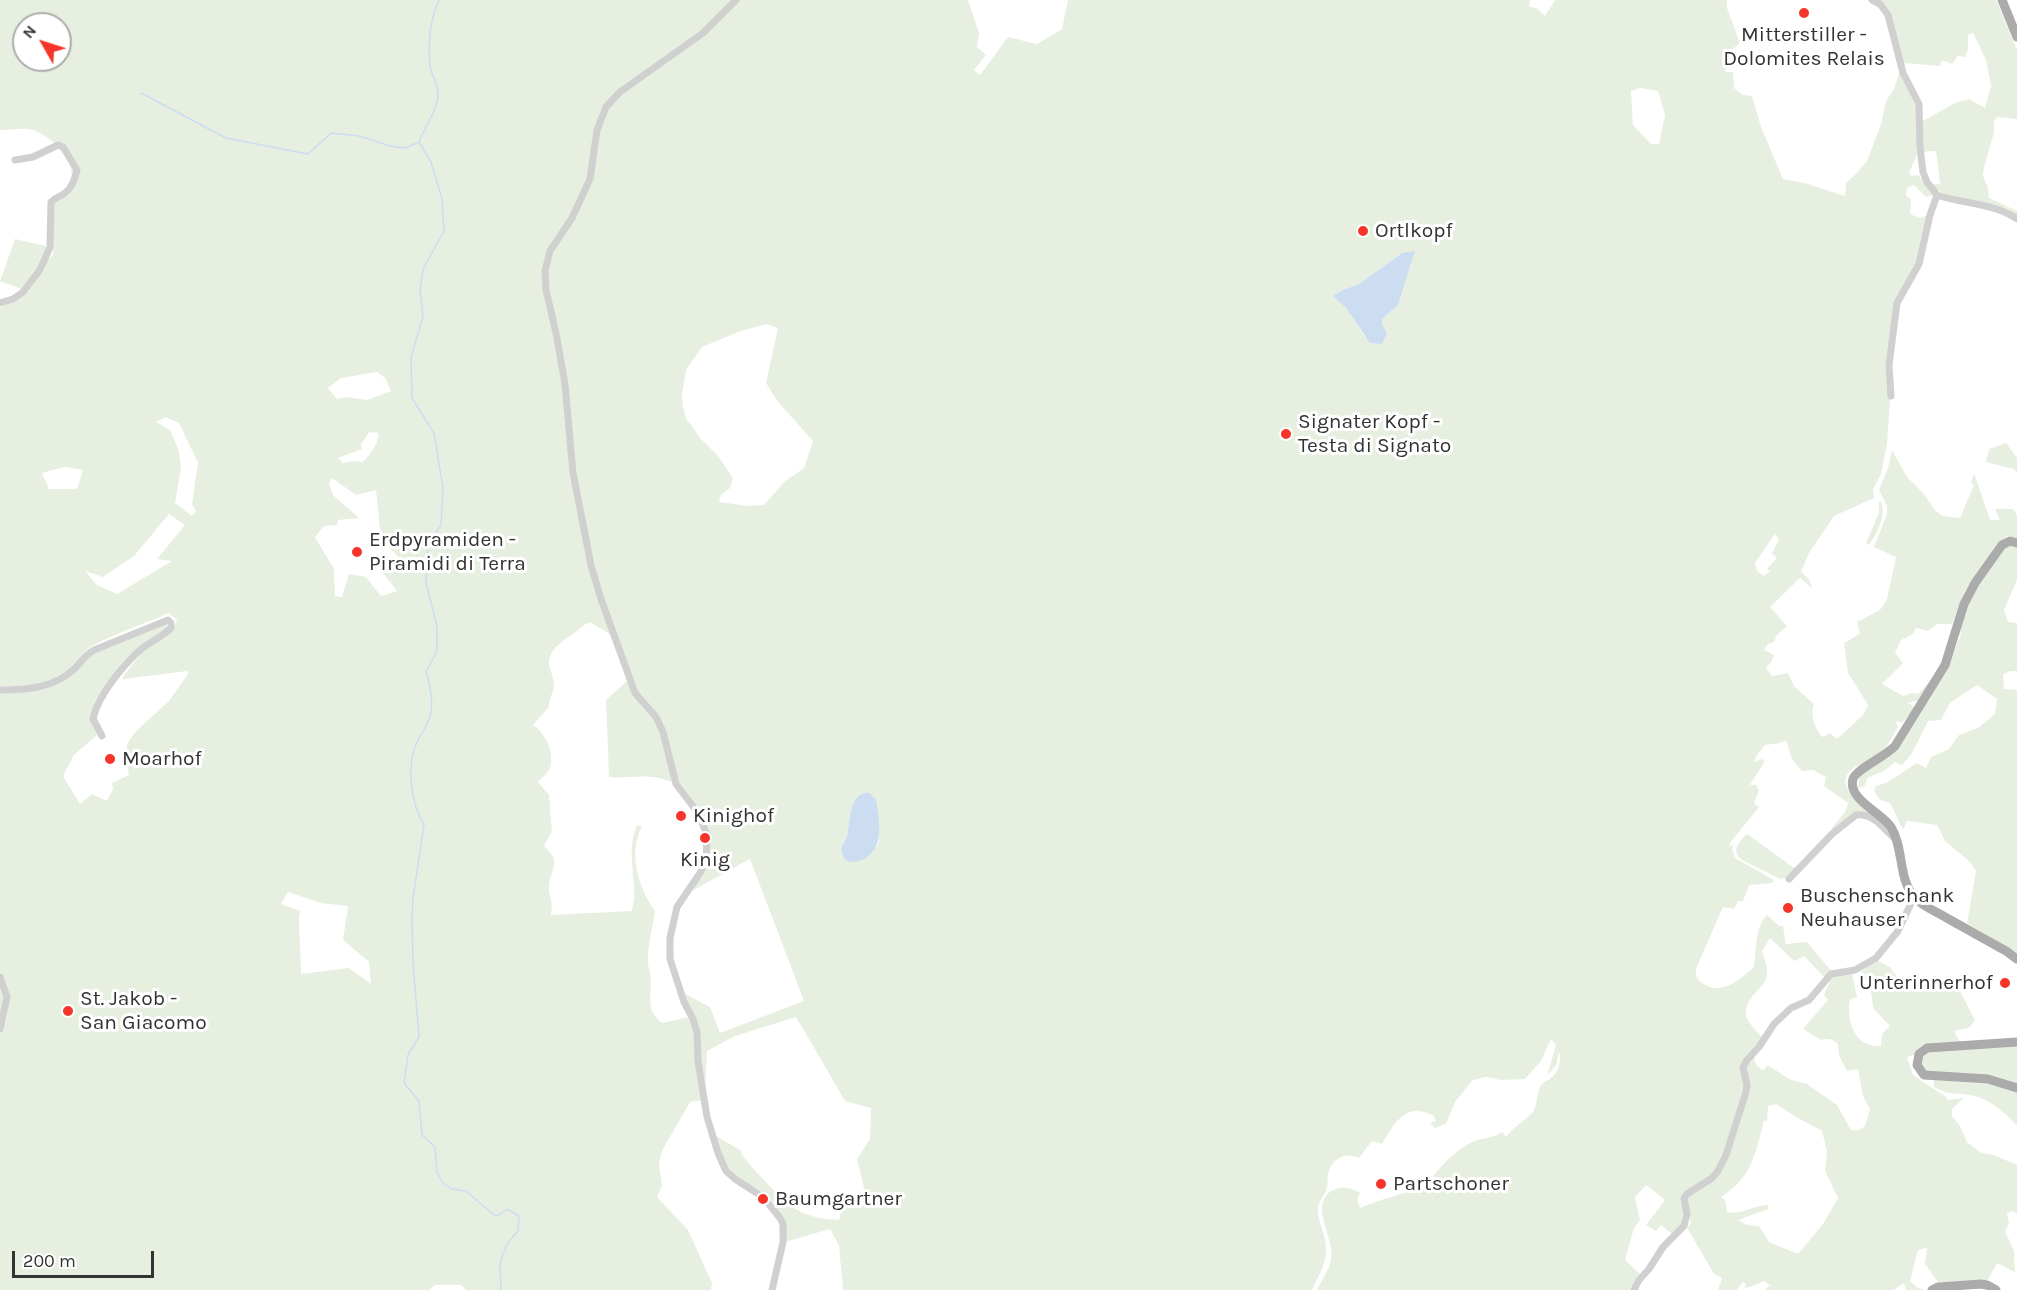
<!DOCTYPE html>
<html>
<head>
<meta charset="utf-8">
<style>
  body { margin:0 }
  #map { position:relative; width:2017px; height:1290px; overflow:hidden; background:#fff; font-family:Karla,sans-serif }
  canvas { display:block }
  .north { position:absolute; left:12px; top:12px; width:60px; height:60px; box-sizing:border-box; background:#fff; border:2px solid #adadad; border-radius:50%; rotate:309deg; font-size:16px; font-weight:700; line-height:24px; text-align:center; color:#333 }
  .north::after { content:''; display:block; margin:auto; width:21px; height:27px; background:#f53529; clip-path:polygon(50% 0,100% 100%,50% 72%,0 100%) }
  .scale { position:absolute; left:12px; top:1251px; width:142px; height:27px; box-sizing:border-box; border:3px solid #333; border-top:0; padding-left:8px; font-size:18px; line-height:21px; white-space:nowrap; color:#333; -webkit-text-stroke:4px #fff; paint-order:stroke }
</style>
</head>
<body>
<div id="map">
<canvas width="2017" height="1290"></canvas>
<div class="north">N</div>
<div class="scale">200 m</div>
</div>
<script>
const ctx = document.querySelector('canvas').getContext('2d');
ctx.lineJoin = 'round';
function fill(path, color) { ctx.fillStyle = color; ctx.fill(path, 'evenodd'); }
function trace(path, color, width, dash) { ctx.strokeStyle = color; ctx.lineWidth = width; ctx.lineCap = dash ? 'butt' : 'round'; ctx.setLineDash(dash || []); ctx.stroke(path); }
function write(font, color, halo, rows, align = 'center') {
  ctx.font = font + ' Karla,sans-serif'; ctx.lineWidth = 6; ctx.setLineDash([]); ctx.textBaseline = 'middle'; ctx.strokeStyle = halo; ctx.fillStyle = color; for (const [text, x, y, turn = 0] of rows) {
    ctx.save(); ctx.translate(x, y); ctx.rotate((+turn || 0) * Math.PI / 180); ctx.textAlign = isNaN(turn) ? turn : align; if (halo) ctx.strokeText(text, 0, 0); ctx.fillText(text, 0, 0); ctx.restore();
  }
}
fill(new Path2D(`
  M0,0H734L702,32L619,92L605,107L596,130L589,179L571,218L550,250L544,272L547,306L555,333L564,384L572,473L590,566L613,636L590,622L584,625C573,636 550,645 549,662C549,670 554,676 554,685C554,692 549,697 549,707L533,725C546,734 556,754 549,770C547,774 541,778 538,782L549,795L552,831L544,846C565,864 547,872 549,891C551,903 553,902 551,915L632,911C633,904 635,895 634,887C633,866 628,845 637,825L642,826C628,854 638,887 655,911C653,928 647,945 648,962C648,968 651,974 651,980C651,999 646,1010 662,1023L689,1017L695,1034V1062L702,1100L690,1102L662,1151L659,1164L662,1186L657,1197L688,1230L712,1283L711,1290H466L461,1285H435L429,1290H0V984L5,999H10L0,972V691C28,690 52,690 75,671C82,665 87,657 95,652C116,640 142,631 165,623L167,625L166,629L134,652L109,683L92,710L90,720L97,735L74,755L63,776L80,804L92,794L107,801L113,789L112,783L129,775L126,755L127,744L136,731L169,701L188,674L187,671L124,679L122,678L143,651L173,629L177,620L169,613C144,624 116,633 92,646C83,651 79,663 70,670C51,686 24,687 0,686V308L22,294L53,254L49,202C56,194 66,193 70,184C79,162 53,137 33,130C25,127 10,130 0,130ZM24,24H60V60H24ZM377,372L385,378L391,391L367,400L346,397L337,399L328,388L341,378ZM166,417L179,423L198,463L192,504L196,511L192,516L175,503L181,468L179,451L170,430L156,422ZM369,432L378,433C379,444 370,454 363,462L353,461L343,463L338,458L362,449L361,445ZM65,467L83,470L77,489H49L42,473ZM332,478L356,495L376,490L381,539L403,562L383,573L397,591L381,596L366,577L349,574L342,597L335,596L334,569L315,537L324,526L337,525L338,520L359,518L333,495L329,483ZM169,514L185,525L157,559L172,561L117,594L97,585L85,571L103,577L134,556ZM288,892L321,903L348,906L343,940L369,962L371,984L349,968L301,974L299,920L300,911L281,904Z
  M738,0H968L979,33L977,47L986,55L974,70L980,75L1008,37L1037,44L1062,29L1068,0H1530L1529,6L1538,9L1545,16L1555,0H1727V8L1740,43L1733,49L1725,72H1733L1734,88L1743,95L1752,96L1761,127L1783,179L1804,183L1845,196L1846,183L1856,174L1867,161L1881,124L1886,101L1894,89L1900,69L1918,107L1919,123L1955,103L1969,99L1985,108L1991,86L1986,60L1973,33L1968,35V49L1965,57L1958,56L1952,64L1942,60L1940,66L1904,63L1894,31L1876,0H1996L2017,50V119L1997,117L1994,121V133L1984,167L1983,176L1988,188L1989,198L2017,211V217C1997,211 1942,199 1931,184H1940L1936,151L1918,152L1909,173L1912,176L1918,175L1934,194L1926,197L1914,185L1907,188L1906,196L1911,199L1910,214L1920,218L1928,215L1917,264L1896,303L1887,444L1881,474L1873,489L1874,498L1881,502C1887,516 1877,533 1869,545L1866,543L1879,513V501L1874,498L1834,516L1809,553L1801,572L1809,579L1812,588L1800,578L1770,607L1787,626L1777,635L1774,642L1768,644L1764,650L1774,655L1771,662L1766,668L1772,676L1788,673L1794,686L1814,704C1810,713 1815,731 1823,737L1830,733L1837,739L1863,715L1868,705L1848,673L1844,643L1860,634L1857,622L1880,610L1887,599L1896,557L1874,547L1887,514V506L1879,490L1888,468L1892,450L1907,477L1924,494L1935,510L1942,516L1960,518L1974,485L1971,482L1974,473L1990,520H2000L1995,509H2013L2017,515V538L2007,536L1997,546L1965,591L1952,624H1937L1928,631L1916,628L1913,634L1901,640L1895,653L1903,663L1882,684L1903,696L1912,693L1918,694L1933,678L1920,700L1907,703L1913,705V711L1902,723L1896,721L1898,727C1893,735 1887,748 1880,754C1872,761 1859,763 1851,770C1832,787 1868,811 1879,819L1860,812L1836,829H1831L1845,812L1848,803L1824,786L1826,777L1813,770L1802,771L1792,759L1786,740L1780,743L1765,745L1757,755L1754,762L1762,759L1765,761L1750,785H1756L1759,790L1754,803L1759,807L1730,843L1729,847L1734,844L1732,849L1735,858L1774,880L1772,883L1749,885L1743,901H1738L1734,909L1723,907L1696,969C1695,977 1697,980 1704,984C1721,996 1741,979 1754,967C1756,952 1755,926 1767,915L1779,926H1783L1786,944L1807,942L1833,973L1825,978L1804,956L1794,961L1770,938L1762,951C1764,958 1768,967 1767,974C1767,980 1762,986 1758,990C1738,1011 1745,1019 1762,1037L1758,1045L1747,1055L1745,1083L1725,1154L1715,1173L1685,1193V1221L1672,1234L1661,1225L1656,1231L1646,1225L1665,1200L1646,1185L1635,1197L1640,1220L1634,1228L1625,1260L1640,1274L1632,1290H1317C1321,1281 1329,1270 1331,1260C1336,1239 1307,1203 1333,1190C1342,1185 1352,1188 1360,1193L1357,1200L1360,1208C1382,1198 1407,1194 1430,1183L1436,1178L1433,1176C1445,1162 1458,1148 1474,1141C1484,1137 1493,1139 1502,1132L1506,1137C1512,1128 1523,1122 1531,1114C1538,1107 1536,1095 1540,1087C1543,1081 1546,1082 1551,1078C1558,1073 1562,1060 1559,1052L1556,1065L1547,1076L1556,1045L1551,1039L1541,1061L1525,1079L1501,1080L1486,1077L1473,1080L1455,1102L1446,1124L1435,1128L1430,1123L1436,1121L1433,1115C1428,1114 1420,1110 1415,1111C1399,1112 1389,1133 1382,1144L1372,1141L1359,1158C1346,1151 1331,1159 1328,1174C1327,1179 1328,1184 1327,1188C1325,1196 1318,1201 1318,1209C1318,1224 1327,1236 1326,1251C1326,1265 1317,1278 1312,1290H843L839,1246L830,1229L785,1242C784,1235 784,1226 783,1219C780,1209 767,1195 758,1189C750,1184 741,1182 733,1175C723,1166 719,1149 716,1136L740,1150C744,1162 783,1200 794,1208C808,1217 823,1219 839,1220L844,1200L859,1205L864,1202L866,1196L857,1159L870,1139L871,1108L845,1101L796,1017L735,1036L707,1051L705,1090L700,1060V1029L695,1016L683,993L710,1007L720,1033L804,1001L750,859L688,893L700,877L710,837L679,785L666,735L636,693L602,599L574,473L565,384L546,272L551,251L591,179L598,130L607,107L620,93L675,52ZM1641,88L1658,91L1665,115L1659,144H1651L1633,125L1631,91ZM1402,253L1411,266L1402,287L1398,305L1382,319V324L1365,337L1346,308L1334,296L1343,290L1359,284ZM767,324L778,328L766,383L778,402L813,441L804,468L784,482L764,505L748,506L719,502L721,495L730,488L733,478L718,456L701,439L686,418L683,407L682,394L686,370L702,347L738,332ZM1775,534L1779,539L1772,553L1777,558L1767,569L1770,571L1764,576L1757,571L1755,563ZM856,799L878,818L879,840L877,847L843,844C851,830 850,813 856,799Z
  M15,239L46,246C47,262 31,277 21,289L0,281Z
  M2006,443L2017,458V473L2014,469L1986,462L1989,449Z
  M2009,545L2017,547V580L2004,610L2008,622L2017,623V671H2010L2003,675L2004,689L2017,690V953L1967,923L1976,871L1969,861L1945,841L1937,825L1907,821L1903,830L1890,803L1880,800L1874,791L1876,786L1886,783L1917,763L1926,768L1931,757L1949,749L1959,735L1978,728L1995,714L1997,699L1977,685L1950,703L1941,720L1928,721L1911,755L1902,765L1895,762L1884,771L1867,778L1865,786L1858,788L1859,779L1862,773L1894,753L1947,668L1961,635C1955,611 1989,569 2003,549Z
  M628,680L651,713L661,732L672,780L670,782C650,772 630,779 609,777L606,700Z
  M1747,834L1793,867H1798L1788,877L1780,879L1742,860C1731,851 1738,842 1747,834Z
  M1876,960L1890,967L1901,982L1915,989L1952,976L1975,1020L1969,1028L1954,1031L1960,1042L1926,1044L1920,1047L1914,1055L1907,1057L1913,1075L1946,1097L1947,1100L1964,1098L1952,1109V1116L1960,1126L1967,1142L1981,1153L1994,1155L2017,1165V1215L2013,1211L2007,1213L2009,1224L2005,1231L2014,1251L2015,1272L1997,1263L1988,1280L1938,1282L1925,1264L1927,1248L1918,1250L1910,1281L1917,1287L1924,1290H1906L1904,1283L1894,1290H1765L1770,1285L1764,1281L1750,1287L1744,1288L1746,1284L1743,1282L1737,1290H1718L1722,1278L1714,1274L1687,1228L1691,1223L1686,1201L1689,1194L1711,1182L1746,1101L1745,1068L1754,1054C1754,1062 1755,1066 1763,1070L1768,1065L1789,1079L1807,1084L1837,1105L1851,1130H1859L1865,1126L1870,1109L1863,1096L1858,1069L1847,1071L1839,1055L1838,1044C1832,1039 1829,1038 1821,1040L1803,1029L1828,1000L1824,995L1832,976L1852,973L1857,997L1850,1000C1846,1022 1855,1048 1881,1046L1882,1034L1890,1026L1873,1008L1870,981H1864L1861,972ZM1776,1104L1796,1117L1822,1131L1827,1151L1825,1171L1838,1198L1823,1224L1798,1254L1769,1242L1759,1226L1747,1225L1738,1220L1768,1209V1205C1754,1205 1742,1215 1727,1212L1725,1200L1721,1197C1752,1177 1755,1155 1764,1121H1767L1768,1106Z
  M2017,1045V1084L1926,1071L1922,1068L1921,1058L1928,1052Z
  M1934,1080L1993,1084L2017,1091V1126C2006,1113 1988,1098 1971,1095C1957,1093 1947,1095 1934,1087Z`), '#e7f0e0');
fill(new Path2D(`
  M1415,251L1398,305L1382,319V324L1387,334L1382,344L1370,343L1346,308L1333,296L1343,290L1359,284L1402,253Z
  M864,793H869L876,799C879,821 886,849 862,860C855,863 850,863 844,859L841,849C842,845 845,841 847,836C851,822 848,799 864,793Z`), '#ccddf1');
trace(new Path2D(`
  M439,0C430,19 428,44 430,66C431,75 438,84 438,93C439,108 424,128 419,142L431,162L442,199L444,231L423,269L420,290L423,317L411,357L412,398L434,433L443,488L441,525L428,545L426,583L437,626V651L426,672C430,686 433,698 431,713C429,725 419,735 415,747C407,769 411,805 424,824L413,898L412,920L413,963L419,1037L408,1055L404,1083L419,1101L422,1135L435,1147L437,1172L443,1183L452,1189L466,1191L494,1215L497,1216L507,1209L519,1216L518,1231L509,1241L502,1256L500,1266L501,1290
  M141,93L226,138L308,154L331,133L359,136L390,146L405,148L419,142`), '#ccddf1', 1.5);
trace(new Path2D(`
  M736,0L703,33L620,92L606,107L597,130L590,179L572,218L550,251L545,271L546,290L556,333L565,384L573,473L591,565L601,599L635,693L656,717L663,732L676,784L698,813L707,835L706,861L700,873L677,907L670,938V959L684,1002L693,1019L697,1032L698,1061L707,1117L718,1153L726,1171L735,1179L763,1197L780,1218L783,1224V1242L772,1290
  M1872,0L1880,4L1888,15L1903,73L1919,104L1920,147L1923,172L1927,182L1937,195C1963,204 1994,203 2017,219
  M0,303L13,299L23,292L39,271L45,259L50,247L51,202C56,197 60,197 65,193C72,188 75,179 77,170L63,147L58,145L33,157L15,160
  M1891,396L1889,365L1897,303L1919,264L1930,215L1937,195
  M0,690C25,690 54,688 73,670C81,663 85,655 94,650L168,620L171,623V628C162,637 150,642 140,650C122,667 98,695 93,719L102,736
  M1789,879L1832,834L1856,815C1873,813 1883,828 1894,838
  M0,977L7,997L0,1029
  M1634,1290L1639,1280L1649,1269L1663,1247L1684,1226L1687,1214L1684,1198L1687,1194L1712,1178L1718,1171L1726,1155L1746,1092L1747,1085L1743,1067L1747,1060L1759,1047L1774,1024L1791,1008L1809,1000L1831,974L1855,970L1876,958L1898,931L1914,897`), '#d0d0d0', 7);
trace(new Path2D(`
  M2002,0L2017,37
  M2017,543L2010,541L2002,545L1975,583L1964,604L1945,665L1895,746C1885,757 1856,769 1853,779C1847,799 1882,813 1891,827C1904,848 1898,878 1914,897C1922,906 1935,911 1945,917C1965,928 1986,940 2006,951L2017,959
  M2017,1042L1927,1048L1919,1054L1917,1065L1924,1075L1988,1079L2017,1088
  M1932,1290L1938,1287L1981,1284L1987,1285L1996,1290`), '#ababab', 9);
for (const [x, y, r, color] of [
  [1804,13,6,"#f53529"],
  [1363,231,6,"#f53529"],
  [1286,434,6,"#f53529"],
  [357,552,6,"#f53529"],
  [110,759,6,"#f53529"],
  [681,816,6,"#f53529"],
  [705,838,6,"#f53529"],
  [1788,908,6,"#f53529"],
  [2005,983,6,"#f53529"],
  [68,1011,6,"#f53529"],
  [1381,1184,6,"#f53529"],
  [763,1199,6,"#f53529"]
]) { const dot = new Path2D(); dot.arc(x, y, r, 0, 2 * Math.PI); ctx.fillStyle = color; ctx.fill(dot); trace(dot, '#fff', 2); }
write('21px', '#333', '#fff', [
  ["Mitterstiller -",1804,35,"center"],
  ["Dolomites Relais",1804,59,"center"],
  ["Ortlkopf",1375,231],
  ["Signater Kopf -",1298,422],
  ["Testa di Signato",1298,446],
  ["Erdpyramiden -",369,540],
  ["Piramidi di Terra",369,564],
  ["Moarhof",122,759],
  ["Kinighof",693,816],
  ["Kinig",705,860,"center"],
  ["Buschenschank",1800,896],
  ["Neuhauser",1800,920],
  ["Unterinnerhof",1993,983,"right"],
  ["St. Jakob -",80,999],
  ["San Giacomo",80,1023],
  ["Partschoner",1393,1184],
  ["Baumgartner",775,1199]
], 'left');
</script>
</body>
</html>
